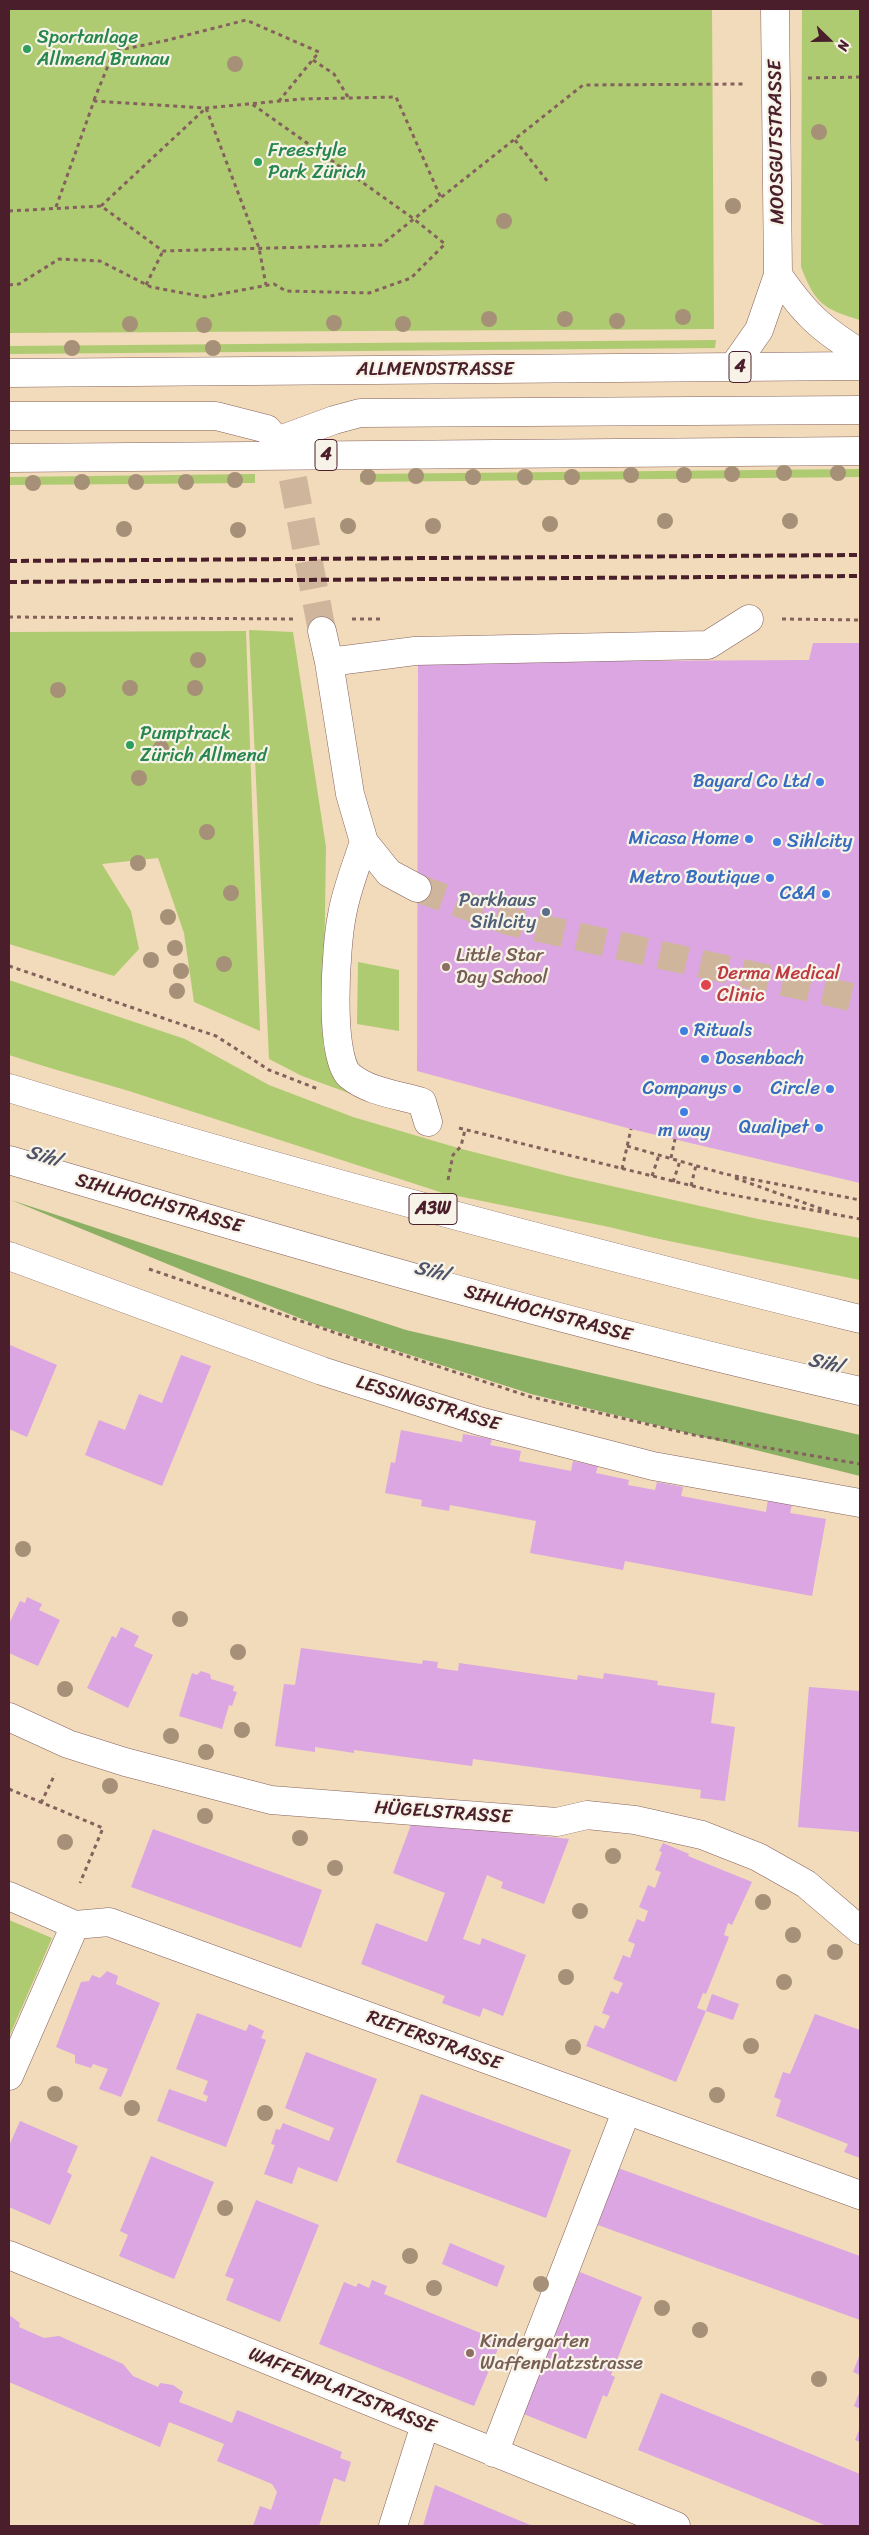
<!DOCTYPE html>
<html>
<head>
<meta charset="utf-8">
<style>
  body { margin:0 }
  #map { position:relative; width:869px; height:2535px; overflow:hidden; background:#f1dbba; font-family:Sriracha,sans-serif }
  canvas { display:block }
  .frame { position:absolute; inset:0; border:10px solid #4a1f2b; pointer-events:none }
  .north { position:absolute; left:804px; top:15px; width:50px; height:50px; -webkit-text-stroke:4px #f7f3e8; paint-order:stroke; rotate:112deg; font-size:14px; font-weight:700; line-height:20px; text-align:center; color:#4a1f2b }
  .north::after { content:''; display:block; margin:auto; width:18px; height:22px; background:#4a1f2b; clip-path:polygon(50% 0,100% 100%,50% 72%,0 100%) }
</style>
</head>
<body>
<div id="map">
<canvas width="869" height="2535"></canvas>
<div class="frame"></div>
<div class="north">N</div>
</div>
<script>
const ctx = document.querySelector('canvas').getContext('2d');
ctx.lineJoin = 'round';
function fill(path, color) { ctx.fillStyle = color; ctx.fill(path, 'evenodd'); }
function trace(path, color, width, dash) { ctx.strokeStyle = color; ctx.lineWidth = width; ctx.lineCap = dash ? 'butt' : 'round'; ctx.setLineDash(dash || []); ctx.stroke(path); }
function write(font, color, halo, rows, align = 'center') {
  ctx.font = font + ' Sriracha,sans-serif'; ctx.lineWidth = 4.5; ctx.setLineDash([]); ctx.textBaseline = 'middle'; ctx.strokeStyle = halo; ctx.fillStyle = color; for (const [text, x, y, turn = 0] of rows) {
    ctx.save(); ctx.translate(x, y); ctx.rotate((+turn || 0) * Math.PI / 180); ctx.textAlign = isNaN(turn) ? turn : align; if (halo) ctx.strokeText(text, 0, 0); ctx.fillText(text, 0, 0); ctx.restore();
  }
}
fill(new Path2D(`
  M9,9H712L714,329L9,333Z
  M802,9H860V320C823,309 815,303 801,267Z
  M716,340L715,348L9,354V346Z
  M860,469V477L360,482V474Z
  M255,474V483L9,485V477Z
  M249,630L293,632L326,847L323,1044C328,1071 337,1078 357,1096L302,1076L269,1059Z
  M246,631L260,1031L194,1002L184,933L158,858L102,864L131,911L139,949L114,976L9,944V632Z
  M358,962L399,970V1031L357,1024Z
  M9,980L185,1039L269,1085L353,1117L458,1148L567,1176L758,1219L860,1238V1280L443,1195L9,1055Z
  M9,1920L52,1938L9,2037Z`), '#afcb71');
fill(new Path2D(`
  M11,1200L406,1330L860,1435V1476L531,1394L314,1324Z`), '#8baf63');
fill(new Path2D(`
  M9,1056L129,1091L443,1193L609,1227L860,1288V1424L661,1376L427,1315L9,1193Z`), '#f1dbba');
fill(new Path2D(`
  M813,643H860V1183L631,1129L417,1071L418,662L809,660Z
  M10,1345L57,1365L27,1437L9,1429Z
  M181,1355L211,1366L162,1486L85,1455L99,1420L125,1430L139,1394L162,1403Z
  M401,1430L462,1442L463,1434L492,1439L490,1445L521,1451L519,1461L571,1471L573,1461L598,1466L596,1473L629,1480L628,1485L655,1490L657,1482L683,1487L681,1496L766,1512L768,1499L792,1504L790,1513L826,1519L812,1596L625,1561L623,1570L530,1553L536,1521L450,1505L449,1511L421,1506L422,1500L385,1493L391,1462L395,1463Z
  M27,1597L42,1604L39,1610L60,1620L38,1666L9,1653V1624L20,1601L25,1603Z
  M121,1627L139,1636L134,1646L153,1655L128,1708L87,1688L112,1636L116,1638Z
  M301,1648L422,1664L423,1660L438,1662L437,1668L458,1671L459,1663L577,1680L578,1675L603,1679L604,1673L658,1681L657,1685L715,1693L711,1723L735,1727L725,1801L700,1798L701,1790L473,1759L472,1766L354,1750V1753L315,1747V1752L275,1746L284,1684L295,1685Z
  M201,1671L210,1674L211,1679L234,1686L233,1691L237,1692L232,1706L229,1705L222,1729L179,1716L192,1673L197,1675Z
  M809,1687L860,1691V1832L798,1827Z
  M412,1822L569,1839L544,1904L501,1888L503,1882L487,1875L463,1939L480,1945L482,1938L526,1955L503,2016L483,2008L480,2017L442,2003L445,1996L361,1964L376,1923L427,1942L445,1893L393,1873Z
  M153,1829L322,1890L301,1948L131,1887Z
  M663,1843L689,1854L688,1856L752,1882L732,1925L728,1923L724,1935L729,1937L706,1994L703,1993L697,2008L706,2011L712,1994L739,2004L733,2020L706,2011L676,2082L586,2046L595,2025L604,2029L610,2016L602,2013L611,1991L618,1994L623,1983L613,1979L623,1955L630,1958L635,1944L628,1941L637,1919L644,1922L648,1911L639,1907L648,1885L655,1888L661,1872L655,1870L662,1852L659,1851Z
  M107,1971L118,1976L116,1984L160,2003L121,2097L99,2089L108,2069L93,2064L91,2068L75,2063V2055L56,2047L81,1982L89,1981L92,1975L100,1978Z
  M197,2013L246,2031L249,2024L264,2031L261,2038L266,2040L226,2147L157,2121L169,2089L206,2102L208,2096L203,2094L208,2081L176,2069Z
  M815,2014L860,2030V2158L844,2152L848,2144L776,2116L781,2100L774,2097L783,2072L790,2074Z
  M306,2052L377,2079L337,2182L298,2167L292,2184L264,2174L275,2145L271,2144L276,2129L280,2130L283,2123L329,2141L334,2128L285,2108Z
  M421,2094L571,2150L546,2218L396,2162Z
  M20,2121L78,2146L67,2172L72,2175L50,2225L9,2207V2146Z
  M151,2156L214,2182L174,2279L119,2256L128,2235L120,2231Z
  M618,2168L860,2256V2320L598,2225Z
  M256,2200L319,2225L280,2322L226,2300L234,2279L225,2276Z
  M450,2243L505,2266L497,2287L442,2264Z
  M580,2272L642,2297L611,2375L615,2377L607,2397L603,2395L586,2439L521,2413Z
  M372,2280L387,2286L384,2294L488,2336L487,2339L500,2344L474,2406L319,2344L344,2282L356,2287L358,2283L369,2288Z
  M9,2315L20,2323L19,2327L44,2338L59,2336L123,2364L133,2376L158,2387L160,2383L173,2385L183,2392L179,2402L205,2412L232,2423L237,2410L342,2452L340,2458L351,2462L345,2482L334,2478L319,2526H253L260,2506L271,2510L277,2492L272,2484L217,2461L224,2444L169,2422L160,2447L9,2382Z
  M860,2354V2375L853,2372Z
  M860,2391V2409L854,2406Z
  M661,2393L860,2474V2526H827L638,2450Z
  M860,2428V2442L855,2440Z
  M435,2485L501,2513L533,2526H423Z`), '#dba6e2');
trace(new Path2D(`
  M277,441L286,451L292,474L322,631
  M417,888L508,921L860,999`), '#d0b59d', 28, [28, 14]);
const minor = new Path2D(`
  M778,275C805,314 820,328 860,353
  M733,367L759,330L778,275L775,9
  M9,416H216L267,429L277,441L334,420L360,413L860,410
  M322,631L329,662L350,794L364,842L389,873L417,888
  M329,662L415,651L708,645L749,619
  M364,842C356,866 346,891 342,915C336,944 328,1058 350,1076C369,1092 399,1095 422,1102L428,1122
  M9,1256L322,1371L479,1421L653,1466L860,1503
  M9,1717L68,1744L125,1762L271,1800L557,1822L587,1815L635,1820L702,1835L758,1857L806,1884L860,1930
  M9,1896L75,1925L109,1922L860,2195
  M9,2076L75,1925
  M9,2255L676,2526
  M494,2453L626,2112
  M393,2526L425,2425`);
const major = new Path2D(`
  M9,373L860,366
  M9,458L860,451`);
const highway = new Path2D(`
  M9,1088C290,1174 574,1249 860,1319
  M9,1160C291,1243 573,1327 860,1391`);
trace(minor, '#84615d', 29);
trace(major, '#84615d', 29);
trace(highway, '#84615d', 29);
trace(new Path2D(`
  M313,60L334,74L348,97
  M808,78L860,77
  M94,100L114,51L164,41L246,20L319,52L279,101
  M515,140L548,182
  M101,206L206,108L259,248L266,285
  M56,207L94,101L206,108L301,99L396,97L441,198
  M9,211L101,206L163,251L381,245L583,85L743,84
  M9,285L19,284L59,259L100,261L151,287L205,297L274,284L286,291L369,293L411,278L445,244L414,219L252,104
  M146,285L163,251
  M9,617L293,619
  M352,619H383
  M782,619L860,620
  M9,966L216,1036L269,1070L318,1089
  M459,1128L717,1192L860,1219
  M627,1146L725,1174L860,1200
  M671,1158L675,1139
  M622,1169L631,1129
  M652,1176L659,1155
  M735,1178L830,1212
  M448,1180L453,1155L461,1146L465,1130
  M673,1182L680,1161
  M691,1186L696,1165
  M149,1269L336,1333L531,1397L694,1435L860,1464
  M9,1789L103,1828L80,1883
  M41,1803L55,1774`), '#84615d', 3, [4, 4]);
trace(minor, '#fff', 28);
trace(major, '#fff', 28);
trace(highway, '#fff', 28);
trace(new Path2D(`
  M9,561L860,555
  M9,582L860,576`), '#4a1f2b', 4, [8, 4]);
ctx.fillStyle = '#a69077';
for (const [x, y] of [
  [235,64],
  [819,132],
  [733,206],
  [504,221],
  [683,317],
  [489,319],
  [565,319],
  [617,321],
  [334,323],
  [130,324],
  [403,324],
  [204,325],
  [72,348],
  [213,348],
  [784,473],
  [838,473],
  [732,474],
  [631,475],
  [684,475],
  [416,476],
  [368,477],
  [473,477],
  [525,477],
  [572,477],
  [235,480],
  [82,482],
  [136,482],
  [186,482],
  [33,483],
  [665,521],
  [790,521],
  [550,524],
  [348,526],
  [433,526],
  [124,529],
  [238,530],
  [198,660],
  [130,688],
  [195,688],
  [58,690],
  [161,748],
  [139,778],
  [207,832],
  [138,863],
  [231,893],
  [168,917],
  [175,948],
  [151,960],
  [224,964],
  [181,971],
  [177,991],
  [23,1549],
  [180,1619],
  [238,1652],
  [65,1689],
  [242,1730],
  [171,1736],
  [206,1752],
  [110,1786],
  [205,1816],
  [300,1838],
  [65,1842],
  [613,1856],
  [335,1868],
  [763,1902],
  [580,1911],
  [793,1935],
  [835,1952],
  [566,1977],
  [784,1982],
  [751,2046],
  [573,2047],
  [55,2094],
  [717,2095],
  [132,2108],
  [265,2113],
  [225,2208],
  [410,2256],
  [541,2284],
  [434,2288],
  [662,2308],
  [700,2330],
  [819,2379]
]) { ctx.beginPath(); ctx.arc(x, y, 8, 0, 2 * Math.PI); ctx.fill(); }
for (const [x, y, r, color] of [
  [27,49,5,"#2e9e5b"],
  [258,162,5,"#2e9e5b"],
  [130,745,5,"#2e9e5b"],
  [820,782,5,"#3f7fe0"],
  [749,839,5,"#3f7fe0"],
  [777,842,5,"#3f7fe0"],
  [770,878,5,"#3f7fe0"],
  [826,894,5,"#3f7fe0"],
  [546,912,5,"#5c6f8a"],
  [446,967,5,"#8d6e63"],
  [706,985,6,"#e0444e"],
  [684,1031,5,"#3f7fe0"],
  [705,1059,5,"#3f7fe0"],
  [737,1089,5,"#3f7fe0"],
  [830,1089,5,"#3f7fe0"],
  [684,1112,5,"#3f7fe0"],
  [819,1128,5,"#3f7fe0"],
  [470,2353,5,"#8d6e63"]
]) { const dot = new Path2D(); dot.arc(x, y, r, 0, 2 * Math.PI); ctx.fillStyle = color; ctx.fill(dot); trace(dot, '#f7f3e8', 2); }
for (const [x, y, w] of [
  [740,367,22],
  [326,455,22],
  [433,1209,48]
]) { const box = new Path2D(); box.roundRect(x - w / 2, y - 15.5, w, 31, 4); ctx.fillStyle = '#f7f3e8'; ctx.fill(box); trace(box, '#4a1f2b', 1); }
write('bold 18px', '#4a1f2b', null, [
  ["4",740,367],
  ["4",326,455],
  ["A3W",433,1209]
]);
write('19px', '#27864d', '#f7f3e8', [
  ["Sportanlage",37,38],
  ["Allmend Brunau",37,60],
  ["Freestyle",268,151],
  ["Park Zürich",268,173],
  ["Pumptrack",140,734],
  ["Zürich Allmend",140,756]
], 'left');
write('19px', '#4a1f2b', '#f7f3e8', [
  ["MOOSGUTSTRASSE",777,142,-91],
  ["ALLMENDSTRASSE",435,370],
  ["SIHLHOCHSTRASSE",159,1204,16],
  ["SIHLHOCHSTRASSE",548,1314,15],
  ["LESSINGSTRASSE",428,1404,17],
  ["HÜGELSTRASSE",443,1813,4],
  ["RIETERSTRASSE",434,2041,20],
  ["WAFFENPLATZSTRASSE",342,2391,22]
]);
write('19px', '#366cbe', '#f7f3e8', [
  ["Bayard Co Ltd",810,782],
  ["Micasa Home",739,839],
  ["Sihlcity",787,842,"left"],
  ["Metro Boutique",760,878],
  ["C&A",816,894],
  ["Rituals",694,1031,"left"],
  ["Dosenbach",715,1059,"left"],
  ["Companys",727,1089],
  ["Circle",820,1089],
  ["Qualipet",809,1128],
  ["m way",684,1131,"center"]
], 'right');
write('19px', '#4e5e75', '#f7f3e8', [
  ["Parkhaus",536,901],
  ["Sihlcity",536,923]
], 'right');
write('19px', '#785e54', '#f7f3e8', [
  ["Little Star",456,956],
  ["Day School",456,978],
  ["Kindergarten",480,2342],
  ["Waffenplatzstrasse",480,2364]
], 'left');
write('19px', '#be3a42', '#f7f3e8', [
  ["Derma Medical",717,974],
  ["Clinic",717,996]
], 'left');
write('italic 20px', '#505468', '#f7f3e8', [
  ["Sihl",43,1157,17],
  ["Sihl",431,1272,14],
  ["Sihl",825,1364,13]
]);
</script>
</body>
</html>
